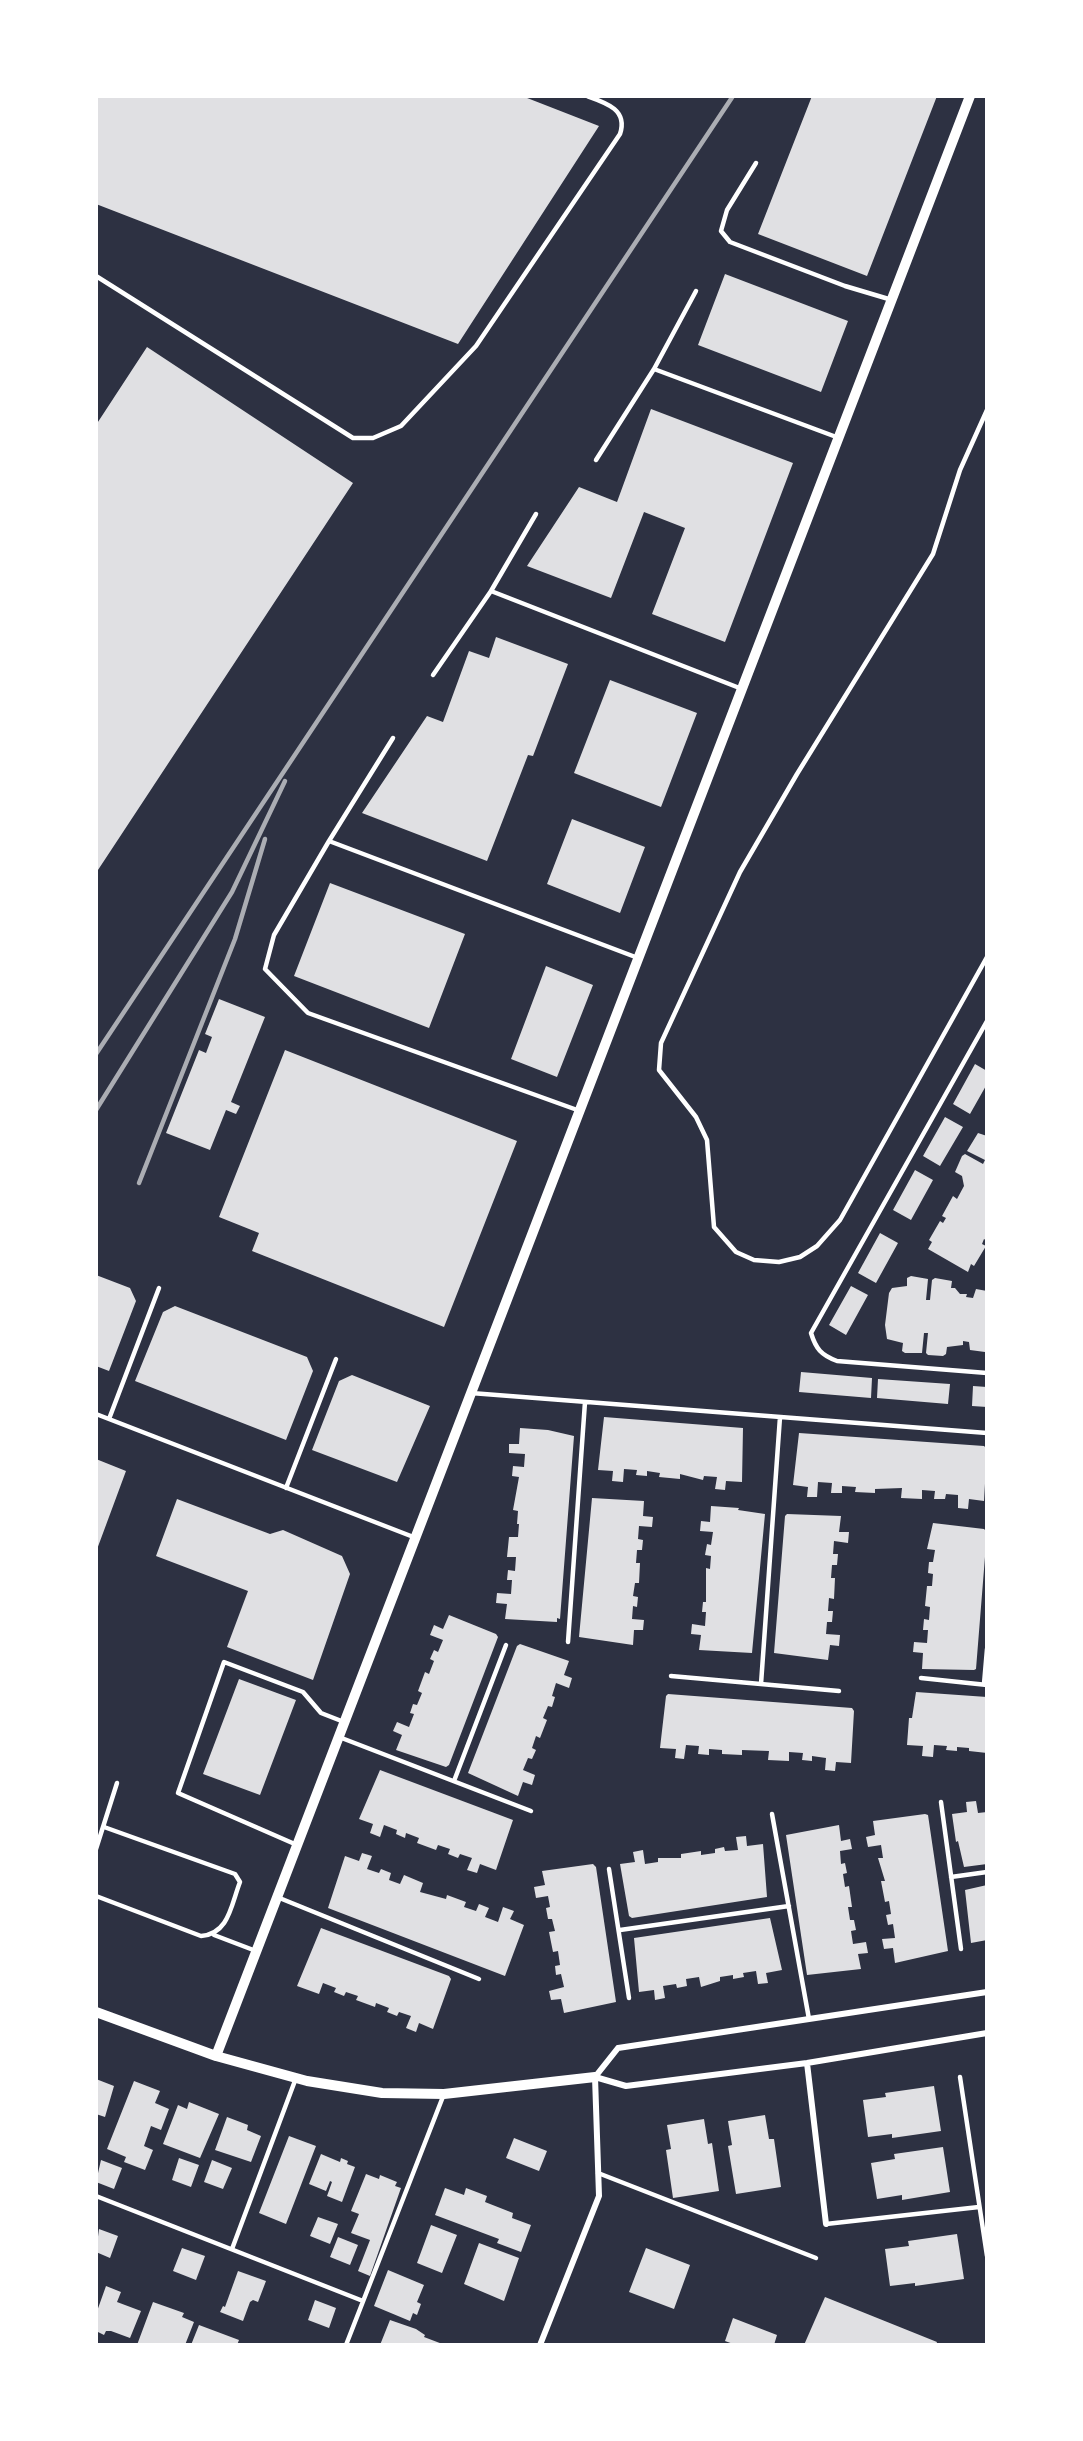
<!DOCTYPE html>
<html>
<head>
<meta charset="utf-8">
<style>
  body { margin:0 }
  #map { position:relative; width:1083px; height:2441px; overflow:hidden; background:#2d3142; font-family:Cabin,sans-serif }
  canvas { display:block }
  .frame { position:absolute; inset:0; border:98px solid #fff; pointer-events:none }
</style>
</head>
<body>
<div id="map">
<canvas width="1083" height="2441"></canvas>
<div class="frame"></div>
</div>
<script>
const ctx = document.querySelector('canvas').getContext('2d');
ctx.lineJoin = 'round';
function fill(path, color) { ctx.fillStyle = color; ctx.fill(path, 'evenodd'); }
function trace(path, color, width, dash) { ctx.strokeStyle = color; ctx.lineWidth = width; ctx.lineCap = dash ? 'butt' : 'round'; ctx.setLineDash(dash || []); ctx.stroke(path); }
fill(new Path2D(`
  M96,96H522L599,126L458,344L96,204Z
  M812,96H937L867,276L758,234Z
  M725,274L848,321L821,392L698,345Z
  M147,347L353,483L96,873V425Z
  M651,409L793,463L725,642L652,614L685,528L644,512L611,598L527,566L579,487L617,502Z
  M496,637L568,664L533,756L528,755L487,861L362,813L427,716L443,722L469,651L489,658Z
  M610,680L697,713L661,807L574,773Z
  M572,819L645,847L620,913L547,884Z
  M330,883L465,934L429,1028L294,976Z
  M546,966L593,985L557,1077L511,1059Z
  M219,999L265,1017L231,1102L240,1106L236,1114L226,1110L210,1150L166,1133L199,1050L206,1053L212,1037L205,1034Z
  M285,1050L517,1141L444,1327L252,1251L259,1233L219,1217Z
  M975,1064L987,1071V1084L970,1114L953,1104Z
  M945,1117L963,1127L940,1166L923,1156Z
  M978,1133L987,1136V1241L984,1239L982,1244L986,1246L974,1266L971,1264L968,1272L928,1249L932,1242L929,1240L940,1221L943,1223L946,1218L942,1216L953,1196L957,1199L964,1186L962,1176L955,1172L962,1156L965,1154L983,1164L985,1160L967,1151Z
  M915,1170L933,1180L911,1220L893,1210Z
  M880,1233L898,1243L876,1283L858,1273Z
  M96,1275L130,1288L136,1301L109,1371L96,1366Z
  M911,1276L928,1279L926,1300H930L932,1280L935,1278L952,1281L951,1288H955L960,1294H967L966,1297L973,1298L976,1289L987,1291L985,1352L970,1350L969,1342L963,1341V1345L947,1347L946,1354L943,1356L928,1355L926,1353L928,1333H924L922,1353H905L902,1351L903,1343L887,1339L885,1325L889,1293L892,1288L907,1286V1278Z
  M851,1286L868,1295L846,1335L829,1325Z
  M175,1306L307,1357L313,1371L286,1440L135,1381L163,1312Z
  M801,1372L872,1378L871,1398L799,1392Z
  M352,1375L430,1406L397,1482L312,1450L339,1381Z
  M878,1379L950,1384L948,1404L877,1398Z
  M973,1386L987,1387V1407L972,1406Z
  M604,1417L743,1428L742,1482L726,1481L725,1490L715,1489L717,1477L704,1476L703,1480L680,1474V1479L659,1477L660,1473L647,1471V1476L636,1475L637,1470L624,1469L623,1482L612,1481L613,1471L598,1470Z
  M520,1428L548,1430L574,1436L560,1619L557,1618V1622L505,1619L507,1604L496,1603L497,1593L511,1594L512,1580H507L508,1570L515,1571L516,1557H507L509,1537H518L519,1524H517L518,1511L513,1510L519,1477L512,1476L513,1466L524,1467L525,1454L509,1453V1444H519Z
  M799,1433L984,1446L987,1449L984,1501L969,1499L968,1509L958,1508V1495L946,1494L945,1499H934L935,1491L922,1490V1499L901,1498L902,1488L875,1489V1493L855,1492L856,1487L842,1486V1493H831L832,1483L818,1482L817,1497H807L808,1487L793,1485Z
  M96,1459L126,1471L96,1552Z
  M592,1498L644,1501L643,1516L653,1517L652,1527L639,1526L638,1539L643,1540L642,1550H637L636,1563H640L639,1583H635L633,1596L638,1597L637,1607L633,1606L632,1619L644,1620L643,1630H634L633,1645L579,1637Z
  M177,1499L270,1534L283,1530L342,1556L350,1574L313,1680L227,1647L248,1591L156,1556Z
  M711,1506L739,1508L738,1510L765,1514L752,1653L699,1650L701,1635L691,1634L692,1624L705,1626L706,1612H702L703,1602H706V1568L710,1569L711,1556L705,1555L707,1544L711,1545L713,1532L700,1531L701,1521L710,1522Z
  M787,1514L841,1516L839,1532H849L848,1543L834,1541L833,1554H838L837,1565H832L831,1578H835L834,1599L829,1598L828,1611H833L832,1622H827L826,1634L840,1635L839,1646L830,1645L828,1660L774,1653L785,1516Z
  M933,1523L984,1529L987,1532L976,1669L974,1670L922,1669L923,1653L913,1652L914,1642L927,1643L928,1630H923L924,1619L929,1620L930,1607L925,1606L927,1586H932L933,1574L928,1573L929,1562H933L935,1550L927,1549Z
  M449,1615L496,1634L498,1637L449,1765L446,1767L396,1750L402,1735L393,1731L397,1722L409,1727L414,1714L410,1713L413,1704L417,1705L422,1693L418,1691L425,1672L429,1674L434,1661L430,1659L434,1650L438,1652L443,1640L430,1635L434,1625L443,1629Z
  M520,1644L569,1661L564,1675L572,1678L569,1688L556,1683L552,1696L555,1697L552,1707L548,1706L543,1718L547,1720L540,1738L536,1736L532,1748L536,1750L532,1759L528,1758L523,1770L535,1775L532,1785L523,1782L518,1796L468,1773L517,1646Z
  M239,1679L296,1700L260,1795L203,1774Z
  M916,1692L987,1697V1753L969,1751V1748L957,1747V1751L946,1750L947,1746L934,1745L933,1757L922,1756L923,1746L907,1745L909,1718H912Z
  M668,1694L852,1708L854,1711L851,1763L836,1762L835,1771L825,1770L826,1758L812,1756V1761L802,1760L803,1753L789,1752V1761L768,1760L769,1751L742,1750V1755L722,1754V1750L709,1749V1755L698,1754L699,1746L686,1745L684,1759L675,1758L676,1749L660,1748L666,1696Z
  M380,1770L513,1820L496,1870L480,1864L477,1873L467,1870L472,1858L460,1854L458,1858L448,1854L450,1849L438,1845L436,1850L417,1843L419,1838L406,1833L405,1838L396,1834L397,1830L384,1825L380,1837L370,1833L373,1824L359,1819Z
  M976,1801L978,1813L987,1812V1864L964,1867L958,1841L956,1842L952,1814L967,1812L966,1802Z
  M925,1814L928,1815L948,1951L895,1963L893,1948L884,1949L882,1939L895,1938L893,1924L888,1925L886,1915L891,1914L889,1901L885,1902L881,1881H885L878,1858H883L881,1845L868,1847L866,1837L875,1835L873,1821Z
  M839,1825L841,1841L850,1839L852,1849L840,1851L841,1864L845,1863L847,1873L843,1874L845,1887L849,1886L852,1907H848L850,1920H854L856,1930L851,1931L853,1944L866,1942L868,1953L858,1954L861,1969L807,1975L786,1835Z
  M746,1836L747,1846L763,1844L767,1897L632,1918L629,1916L620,1864L635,1862L633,1852L643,1850L645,1864L658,1862V1858H681V1854L701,1851V1855L715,1853V1849L724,1847L725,1851L738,1850L736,1837Z
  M362,1853L372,1856L367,1869L379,1873L381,1869L391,1873L389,1880L400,1884L404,1875L423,1883L420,1892L446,1899L447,1895L466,1902L464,1907L476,1911L479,1904L489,1908L485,1917L498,1922L503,1907L514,1911L510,1919L524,1925L505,1976L328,1908L345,1856L359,1861Z
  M593,1864L596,1867L616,2002L564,2013L561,1999L551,2000L549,1991L564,1987L561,1974L556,1975L555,1966L560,1965L558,1951L553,1952L549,1932L555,1931L552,1919H548L546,1908L550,1907L548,1896L536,1898L534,1887L545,1885L542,1871Z
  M987,1885V1940L971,1943L965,1890Z
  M770,1918L782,1970L766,1973L768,1983L758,1984L756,1971L743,1973L744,1977L733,1979V1975L720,1977V1981L701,1987L699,1977L686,1979L687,1986L677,1988L676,1984L663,1986L665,1998L655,2000L654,1990L639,1992L634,1938Z
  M321,1928L449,1976L451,1979L433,2029L419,2023L416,2032L406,2028L411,2016L399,2012L397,2016L387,2012L389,2008L376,2003L375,2007L356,2000L358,1996L346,1992L344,1996L334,1992L336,1988L323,1983L319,1994L297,1986Z
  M96,2079L114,2086L105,2117L96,2114Z
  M134,2081L160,2091L155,2103L169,2109L161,2130L151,2126L144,2146L153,2150L145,2170L124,2162L126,2157L107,2149Z
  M934,2086L941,2131L892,2138V2134L868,2137L863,2100L886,2097L885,2093Z
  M189,2102L219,2114L200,2158L163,2144L178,2105L187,2109Z
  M765,2115L769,2139H774L781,2187L736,2194L728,2146L732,2145L728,2121Z
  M227,2117L248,2125L247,2130L261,2136L251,2162L215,2150Z
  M704,2119L708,2144L712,2143L719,2191L673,2198L666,2150L671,2149L667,2125Z
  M289,2136L316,2146L286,2224L259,2213Z
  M514,2138L547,2151L539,2171L506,2158Z
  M943,2147L950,2192L902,2200V2195L877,2199L871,2163L895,2159L894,2154Z
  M321,2154L340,2162L341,2158L348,2161L347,2164L355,2167L342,2202L327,2196L332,2182L330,2181L326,2191L309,2184Z
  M179,2158L199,2165L191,2187L172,2180Z
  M101,2160L122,2168L114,2189L96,2182Z
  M212,2160L232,2168L223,2189L204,2182Z
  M366,2174L379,2179L380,2175L397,2182L395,2186L401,2188L370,2276L358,2271L370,2240L351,2233L359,2214L351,2211Z
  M445,2188L464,2195L466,2188L487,2196L485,2202L513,2213L512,2218L531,2225L521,2252L497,2243L499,2239L435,2215Z
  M318,2217L338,2224L330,2244L310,2236Z
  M431,2225L457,2235L442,2273L417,2263Z
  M99,2229L118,2236L110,2258L96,2252Z
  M957,2234L964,2279L915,2286V2283L890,2286L885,2249L909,2246L908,2241Z
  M338,2237L358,2245L350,2265L330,2257Z
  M479,2243L519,2258L504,2301L464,2284Z
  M182,2248L205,2256L196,2280L173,2271Z
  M646,2248L690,2265L674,2309L629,2292Z
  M388,2270L424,2285L417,2302L421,2304L417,2315L413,2313L410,2321L374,2306Z
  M238,2271L266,2281L258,2302L253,2300L250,2302L243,2321L220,2312L223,2306L225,2307Z
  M106,2286L121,2292L117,2302L141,2311L130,2338L111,2331H106L104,2335L96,2331V2314Z
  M825,2297L937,2342L936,2345H804Z
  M315,2300L336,2308L329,2328L308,2320Z
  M153,2302L184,2313L182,2317L194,2322L185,2345H137Z
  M733,2318L777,2335L774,2345H736L725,2341Z
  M390,2320L416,2329L425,2335L424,2337L445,2345H380Z
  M199,2325L239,2340L237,2345H191Z`), '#e0e0e3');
trace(new Path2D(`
  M756,163L727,210L721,231L730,242L845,286L892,300
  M96,276L353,438H373L401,426L476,346L620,134C628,110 607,103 587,96
  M696,291L654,369L839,438
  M987,410L960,470L933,554L797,774L740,872L661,1043L659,1070L696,1117L707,1140L714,1227L736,1252L754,1260L779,1262L800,1257L817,1246L840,1220L987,957
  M596,460L654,369
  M491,591L536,514
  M433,675L491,591L742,689
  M393,738L329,841L638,958
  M329,841L274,935L265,969L308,1013L580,1111
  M987,1021L811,1333C816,1349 821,1355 837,1361L987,1373
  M471,1393L987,1433
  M96,1414L416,1538
  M109,1419L159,1288
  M286,1488L336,1359
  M568,1642L585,1402
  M671,1676L839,1691
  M921,1678L987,1685
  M761,1684L780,1417
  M984,1684L987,1649
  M339,1737L531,1811
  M454,1781L506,1645
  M941,1802L961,1949
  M772,1814L809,2019
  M297,1845L178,1793L224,1662L303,1692L321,1713L344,1722
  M96,1849L117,1783
  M609,1869L629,1998
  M951,1877L987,1872
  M96,1896L201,1936C229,1934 231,1905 240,1882L235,1874L104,1827
  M277,1897L479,1979
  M620,1930L789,1906
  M214,1935L256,1951
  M960,2077L987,2256
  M598,2173L816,2258
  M96,2196L363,2301
  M826,2224L979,2207
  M232,2249L296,2078
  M346,2345L444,2094`), '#fff', 4.5);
trace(new Path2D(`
  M807,2063L826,2224
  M595,2077L618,2048L987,1992
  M595,2077L626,2086L807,2063L987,2033
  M540,2345L599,2196L595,2077`), '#fff', 6);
trace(new Path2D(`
  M96,2012L216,2056L307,2081L382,2093L444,2094L595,2077
  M216,2056L970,96`), '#fff', 10);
trace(new Path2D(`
  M96,1054L733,96
  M96,1110L232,892L285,781
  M139,1183L235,939L265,839`), '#abadb3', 4.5);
</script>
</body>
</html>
